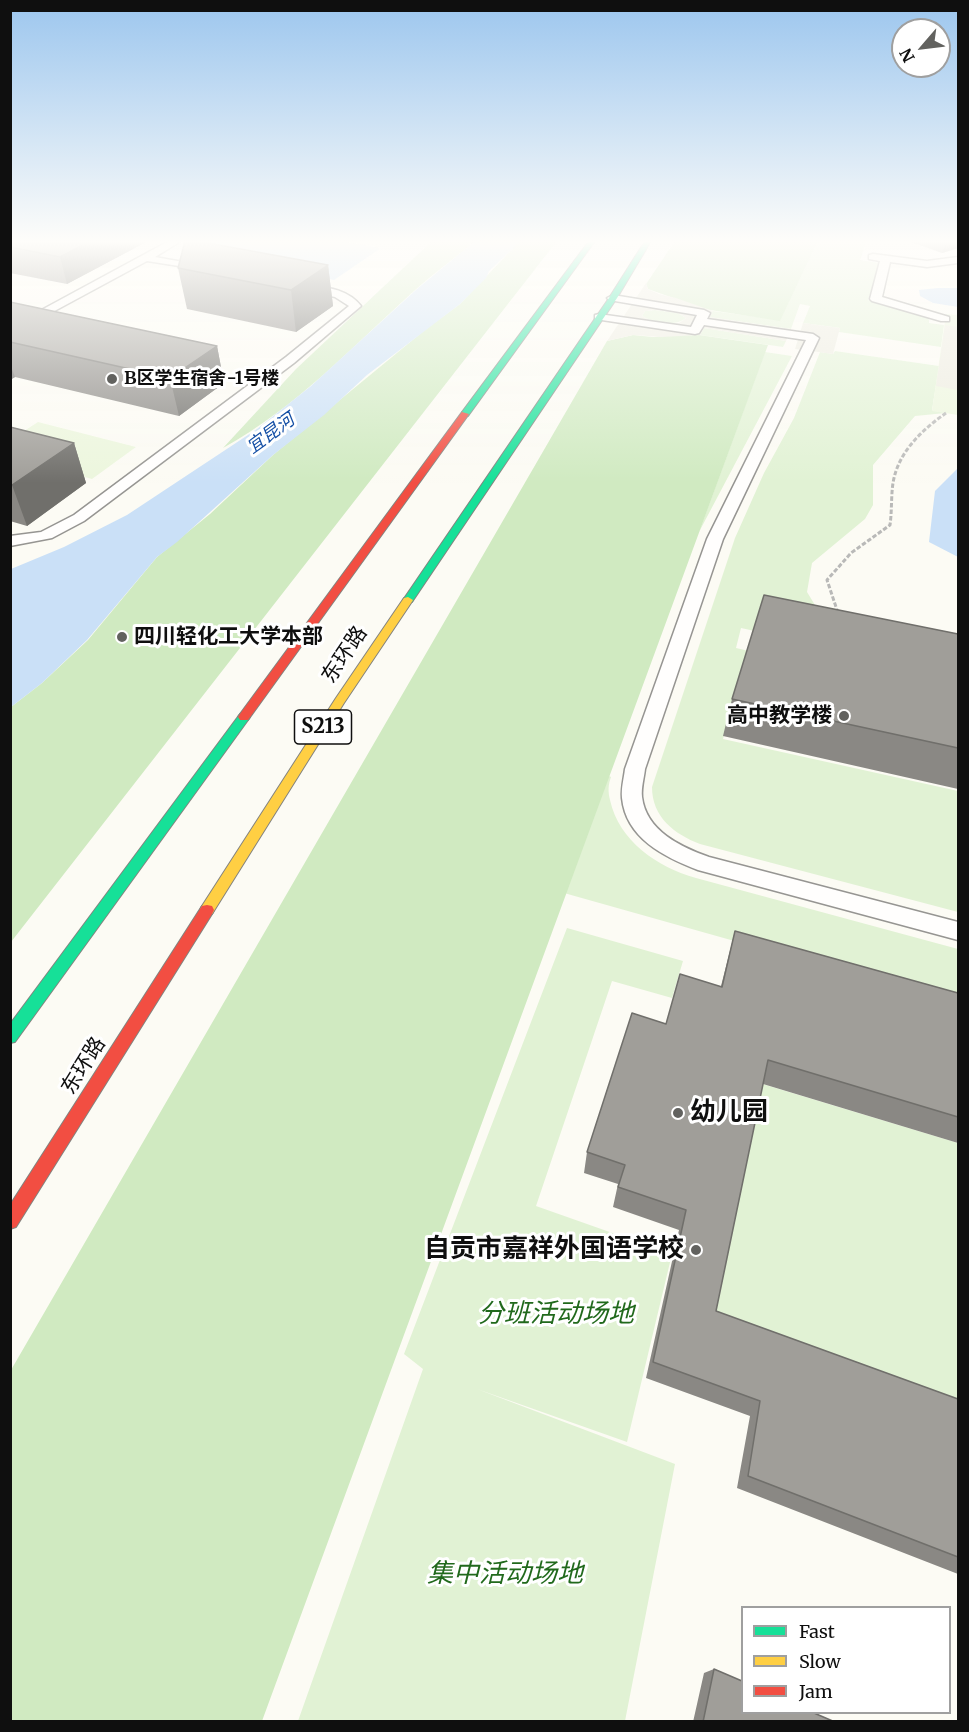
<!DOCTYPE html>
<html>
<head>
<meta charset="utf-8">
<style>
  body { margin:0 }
  #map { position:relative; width:969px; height:1732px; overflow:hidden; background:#fcfbf4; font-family:Merriweather,serif }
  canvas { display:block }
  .frame { position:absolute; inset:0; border:12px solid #0f0f0f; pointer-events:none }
  .legend { position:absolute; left:741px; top:1606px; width:210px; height:108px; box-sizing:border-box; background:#fff; border:2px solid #9f9f9f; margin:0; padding:8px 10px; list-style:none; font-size:18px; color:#0f0f0f }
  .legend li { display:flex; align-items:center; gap:12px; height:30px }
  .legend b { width:30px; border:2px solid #9f9f9f }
  .north { position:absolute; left:891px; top:18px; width:60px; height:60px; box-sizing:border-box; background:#fff; border:2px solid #9f9f9f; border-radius:50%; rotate:242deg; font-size:16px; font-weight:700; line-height:24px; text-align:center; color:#0f0f0f }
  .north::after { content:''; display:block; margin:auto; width:21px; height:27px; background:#62625f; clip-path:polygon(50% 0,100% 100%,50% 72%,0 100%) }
</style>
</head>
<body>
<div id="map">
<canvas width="969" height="1732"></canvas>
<div class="frame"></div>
<ul class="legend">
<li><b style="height:8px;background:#16e098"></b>Fast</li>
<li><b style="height:8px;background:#ffcf43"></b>Slow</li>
<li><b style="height:8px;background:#f24e42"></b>Jam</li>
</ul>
<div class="north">N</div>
</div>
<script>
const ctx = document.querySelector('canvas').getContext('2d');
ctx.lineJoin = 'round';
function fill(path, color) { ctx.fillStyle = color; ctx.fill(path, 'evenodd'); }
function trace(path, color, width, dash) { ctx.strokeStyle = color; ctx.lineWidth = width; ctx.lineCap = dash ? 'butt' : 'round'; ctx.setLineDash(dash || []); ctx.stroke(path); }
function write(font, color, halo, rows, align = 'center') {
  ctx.font = font + ' Merriweather,"Noto Sans SC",serif'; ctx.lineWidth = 6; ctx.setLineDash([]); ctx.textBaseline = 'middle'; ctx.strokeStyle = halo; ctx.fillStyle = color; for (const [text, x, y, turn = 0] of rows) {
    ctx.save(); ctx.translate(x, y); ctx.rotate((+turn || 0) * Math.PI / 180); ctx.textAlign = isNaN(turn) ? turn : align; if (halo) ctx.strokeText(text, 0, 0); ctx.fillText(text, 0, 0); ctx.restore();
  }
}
fill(new Path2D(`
  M818,241H867L860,260L880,263L868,300L929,317V323L944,325L941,347L839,332L840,328L803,323L810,306L800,304L791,329L709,317L713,311L780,320Z
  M655,310L678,313L686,318C676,327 653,323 642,316L645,311Z
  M704,328L786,341L783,347L700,335Z
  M835,351L939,366L932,410L946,413L915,416L873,465V505L865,519L812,563L807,592L826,623L805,642L741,628L736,648L749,651L723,739L958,791V912L700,844C674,834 652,817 652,787L735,538L764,473L794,418L820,352L833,354Z
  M765,352L792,356L699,532Z
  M607,775L611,777C608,785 608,792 610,800C619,841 657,867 696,878L958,949V1004L564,893Z
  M567,928L683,961L672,998L612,981L536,1206L672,1254L627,1442L477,1389L675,1464L625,1721H298L423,1369L404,1354Z
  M759,1083L958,1143V1420L707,1327Z`), '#e1f2d4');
fill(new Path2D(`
  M432,241H475C455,258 434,273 414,291C353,346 296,408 223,448L296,369Z
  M520,241H557L11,942V707L42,683L88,640L157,557L210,514L273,455L426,329L460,304Z
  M675,241H818L780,321L704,309L648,289L646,284Z
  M692,334L768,345L262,1721L11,1722V1370L607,341L633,335L653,337Z`), '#d0eac1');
fill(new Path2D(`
  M946,314L958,315V415L932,411Z
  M38,422L136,447L92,479L11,457L10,440Z`), '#ecf6dd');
fill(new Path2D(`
  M646,283L648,289L659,294L676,298L713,311L710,317L791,329L786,341L704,328L700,335L661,337L633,335L607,341ZM655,310L678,313L686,318L679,323H671L650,320L642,316L645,311Z
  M803,323L840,328L833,354L795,349Z
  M945,325L958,327V390L936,386Z`), '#ecebdf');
fill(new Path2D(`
  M212,241H341L381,248L334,280L191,253Z
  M475,241H521L489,271L486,278L460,304L367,375L324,415L273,455L177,542L157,557L87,640L42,683L11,707V569L64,547L127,515L257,429L311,386L417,289Z
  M938,288H958V307L933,303L920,296L919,290Z
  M958,468V557L929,542L935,491Z`), '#cae0f7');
const lane = new Path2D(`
  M169,241H181L155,257L211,267V271L147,261L10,335V327Z
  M873,254L927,261L958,257V263L927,267L890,262L882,297L949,317V321H941L872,301L870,299L880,261L869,259V255Z
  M303,284C324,287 347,288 361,306L294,363L84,521L52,538L10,546V536L41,532L74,515L286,357L349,306L335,297L299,289L298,287Z
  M613,295L704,310L710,313L707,319L813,334L819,338L723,539L645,769C644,778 641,788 642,797C646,831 681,847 709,857L958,922V940L698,870C664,857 626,838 622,798C621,788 624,778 625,769L707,539L806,340L704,325L699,333L695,334L595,319V315L599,314L691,327L697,315L609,300L607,298Z`);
const fast = new Path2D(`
  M589,241H595L468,416H462V412Z
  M645,241H651L617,298L412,602H404L403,600L609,298Z
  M244,713L250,717L248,720L15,1042L10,1043V1024L240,714Z`);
const slow = new Path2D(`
  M408,597L413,600L344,703L212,914H202L200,910L202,906L336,698L404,598Z`);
const jam = new Path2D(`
  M462,412L469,414L248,720H240L238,717L240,714Z
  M207,905L212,906L214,910L212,914L16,1227L10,1229V1205L202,906Z`);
trace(lane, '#969592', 3);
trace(fast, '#83837f', 2);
trace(slow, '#83837f', 2);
trace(jam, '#83837f', 2);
trace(new Path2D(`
  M838,613L827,580L851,553L890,525C892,511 891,496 893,483C898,452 922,430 946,413`), '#b9b9b8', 3, [4.5, 2]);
fill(lane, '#fffefd');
fill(fast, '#16e098');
fill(slow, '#ffcf43');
fill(jam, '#f24e42');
fill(new Path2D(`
  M10,241H148L67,284L10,273Z
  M908,241H958V248L942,253Z
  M328,265L333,306L296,332L187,309L178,268Z
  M10,302L217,346L224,383L179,416L15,377L10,380Z
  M10,427L74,443L86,483L27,526L10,521Z
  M958,634V789L723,736L732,699Z
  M735,931L958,993V1143L763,1084L716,1311L958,1399V1574L737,1488L750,1416L646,1378L679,1230L613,1207L618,1184L584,1173L587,1152L666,1024L721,986Z
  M714,1669L835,1722H693L704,1673Z`), '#8a8884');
fill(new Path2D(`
  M91,241H148L67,284L60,257Z
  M946,241H958V248L942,253Z
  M328,265L333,306L296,332L291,290Z
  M217,346L224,383L179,416L170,378Z
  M10,364L15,377L10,380Z
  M74,443L86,483L27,526L12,485Z`), '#706f6b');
const building = new Path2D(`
  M10,241H91L60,257L10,247Z
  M185,241H197L328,265L291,290L178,268Z
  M10,302L217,346L170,378L10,342Z
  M10,427L74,443L12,485H10Z
  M764,595L958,634V748L732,699Z
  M735,931L958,993V1117L768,1060L716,1311L958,1399V1557L748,1476L760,1401L653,1362L686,1210L618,1187L625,1165L587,1152L632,1013L666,1024L680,974L722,987Z
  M714,1669L742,1681V1713H814L835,1722H703Z`);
fill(building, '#a09e99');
trace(building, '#706f6b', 1.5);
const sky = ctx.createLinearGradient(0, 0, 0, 483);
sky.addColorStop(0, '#9cc6ee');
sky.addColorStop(0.5, '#fefdfa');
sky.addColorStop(1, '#fefdfa00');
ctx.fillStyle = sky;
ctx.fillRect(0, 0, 969, 483);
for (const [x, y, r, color] of [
  [112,379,6,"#62625f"],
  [122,637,6,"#62625f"],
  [844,716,6,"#62625f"],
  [678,1113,6,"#62625f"],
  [696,1250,6,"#62625f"]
]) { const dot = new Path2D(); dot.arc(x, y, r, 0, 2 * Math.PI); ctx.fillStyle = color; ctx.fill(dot); trace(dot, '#fff', 2); }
write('bold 18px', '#0f0f0f', '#fff', [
  ["B区学生宿舍-1号楼",124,379]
], 'left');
write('italic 18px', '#144fa5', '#fff', [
  ["宜昆河",271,434,-36]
]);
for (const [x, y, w] of [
  [323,727,57]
]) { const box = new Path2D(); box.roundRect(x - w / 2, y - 17, w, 34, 4.5); ctx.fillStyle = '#fff'; ctx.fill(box); trace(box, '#0f0f0f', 1.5); }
write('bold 20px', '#0f0f0f', null, [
  ["S213",323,727]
]);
write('bold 21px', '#0f0f0f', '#fff', [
  ["四川轻化工大学本部",134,637],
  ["高中教学楼",832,716,"right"]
], 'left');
write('21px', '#0f0f0f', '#fff', [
  ["东环路",345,655,-56],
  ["东环路",84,1066,-58]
]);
write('bold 26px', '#0f0f0f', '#fff', [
  ["幼儿园",690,1113],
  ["自贡市嘉祥外国语学校",684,1250,"right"]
], 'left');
write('italic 26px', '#21691c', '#fff', [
  ["分班活动场地",556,1315],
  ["集中活动场地",505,1575]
]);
</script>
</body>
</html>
